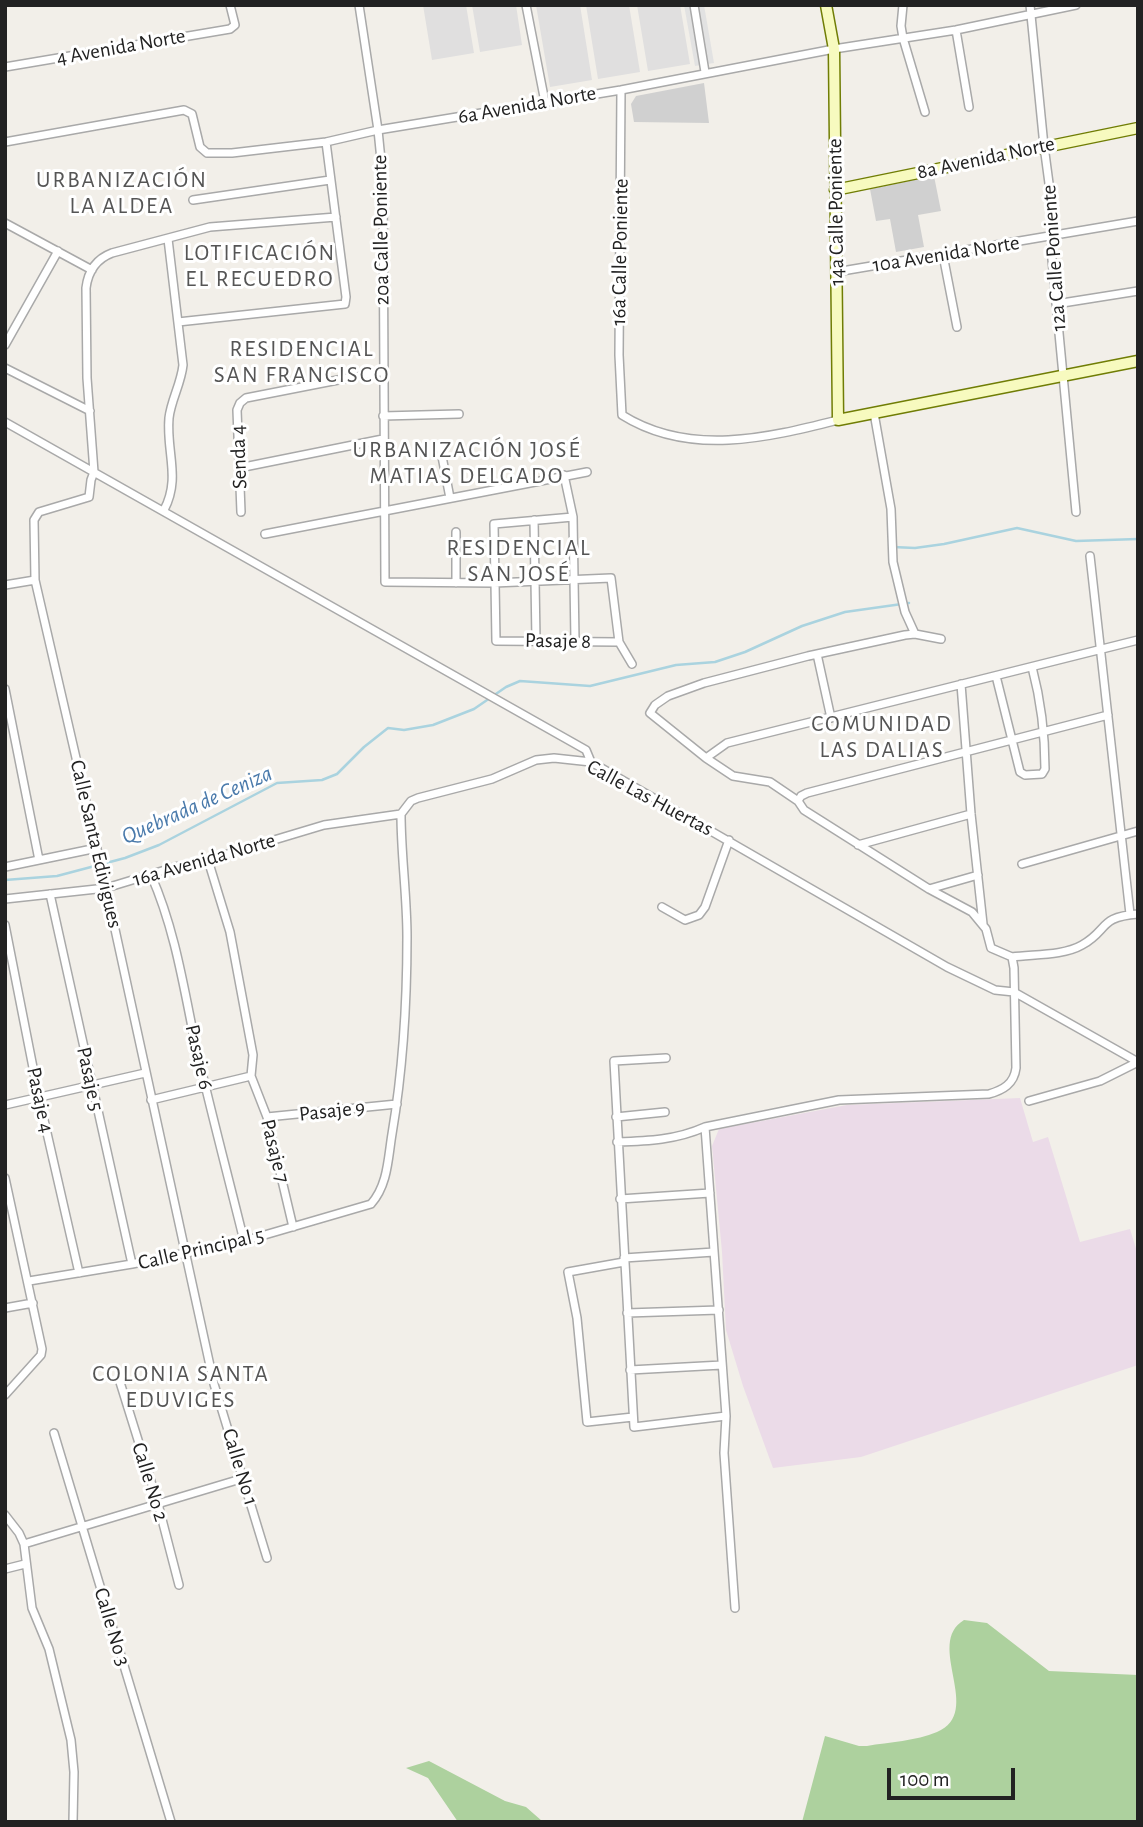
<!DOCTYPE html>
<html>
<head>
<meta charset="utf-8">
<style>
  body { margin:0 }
  #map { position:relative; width:1143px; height:1827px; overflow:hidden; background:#f2efe9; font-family:"Alegreya Sans",sans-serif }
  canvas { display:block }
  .frame { position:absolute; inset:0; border:7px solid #222; pointer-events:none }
  .scale { position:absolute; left:887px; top:1768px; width:128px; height:32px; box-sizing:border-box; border:4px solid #222; border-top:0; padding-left:9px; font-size:21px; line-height:24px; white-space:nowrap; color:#222; -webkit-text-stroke:5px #fff; paint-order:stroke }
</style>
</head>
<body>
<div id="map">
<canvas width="1143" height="1827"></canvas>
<div class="frame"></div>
<div class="scale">100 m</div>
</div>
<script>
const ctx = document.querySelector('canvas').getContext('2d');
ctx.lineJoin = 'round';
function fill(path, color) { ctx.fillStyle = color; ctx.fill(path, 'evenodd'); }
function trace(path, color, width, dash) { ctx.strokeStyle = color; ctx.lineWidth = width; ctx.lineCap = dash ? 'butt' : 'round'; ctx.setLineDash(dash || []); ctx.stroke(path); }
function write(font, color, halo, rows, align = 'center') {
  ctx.font = font + ' "Alegreya Sans",sans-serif'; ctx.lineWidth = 6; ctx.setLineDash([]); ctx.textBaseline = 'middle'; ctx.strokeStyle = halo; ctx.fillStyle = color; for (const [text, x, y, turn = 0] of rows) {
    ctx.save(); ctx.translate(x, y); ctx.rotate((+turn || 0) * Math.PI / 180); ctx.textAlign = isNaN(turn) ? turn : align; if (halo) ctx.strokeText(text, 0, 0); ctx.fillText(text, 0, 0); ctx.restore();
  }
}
fill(new Path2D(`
  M423,5H466L474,53L432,60Z
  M472,5H516L522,45L480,52Z
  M536,5H580L592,80L550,87Z
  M586,5H629L640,72L598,79Z
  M637,5H680L690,64L648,71Z`), '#e0dfdf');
fill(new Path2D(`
  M1020,1098L1033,1142L1048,1137L1080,1242L1130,1229L1138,1255V1365L861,1457L773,1468L743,1386L726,1330L722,1252L712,1146L719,1129L847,1105Z`), '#ebdbe8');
fill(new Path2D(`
  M704,83L709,123L634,122L631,104L636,96Z
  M934,176L941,211L918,215L924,247L896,252L890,219L876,221L870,189Z`), '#d0d0d0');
fill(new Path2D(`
  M964,1620L987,1623L1049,1671L1138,1675V1822H802L825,1736L859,1746H867C889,1742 916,1741 937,1732C985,1712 924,1644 964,1620Z
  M429,1761L505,1801L526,1807L542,1821L458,1822L428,1778L406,1768Z`), '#add19e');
fill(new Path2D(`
  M684,5H704L714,63L695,66Z`), '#e2e2e2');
trace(new Path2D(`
  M893,547L915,548L944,544L1017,528L1076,541L1138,539
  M5,880L57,876L125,858L159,845L277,783L322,780L337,774L364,747L388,728L404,730L433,725L474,709L506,687L520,681L590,686L676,665L715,662L745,652L802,626L845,612L909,603`), '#aad3df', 2.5);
const street = new Path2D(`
  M359,5L378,130L383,180L385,582L494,583L611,578L619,642L632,664
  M526,5L545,102
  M694,5L705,72
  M903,5L901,26L903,38L925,112
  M1030,5L1044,146L1055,228L1051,249L1076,512
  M956,30L969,107
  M5,67L230,29L235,25L230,5
  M621,90L619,355L622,415C689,457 767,438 838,420
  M5,142L184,110L192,114L200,147L207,153H232L326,142L378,130L621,90L834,49L956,30L1076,5
  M193,200L330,180
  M5,223L92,270
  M943,255L957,327
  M836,272L1138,221
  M1056,304L1138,291
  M178,322L345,304L346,297L326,142
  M5,345L58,251
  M5,368L90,411
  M874,413L891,509L893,562L905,612L915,634
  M383,416L459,414
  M5,422L586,750L591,762
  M440,446L450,498
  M239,468L383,439
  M564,475L573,517L575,641
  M164,510C181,478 166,452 169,418C171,400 181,384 183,365L168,239
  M241,512L237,410L240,403L246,398L384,371
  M573,517L494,524L496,641L619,642
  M534,520L536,640
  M456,532V583
  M265,534L587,472
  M1090,556L1130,914
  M5,585L35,580
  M941,639L915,634L905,635L808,656L704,683L668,696L655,705L650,713L706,758L727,743L1138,640
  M817,654L831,718
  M996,676L1020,772L1025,775L1042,774L1045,769C1045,733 1041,701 1032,667
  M961,684L971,814L983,924
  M5,689L39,860
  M706,758L733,776L770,782L798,801
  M858,845L971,814
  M208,860L230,932L253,1055L251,1076L267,1117L293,1227
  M1022,864L1138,831
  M5,867L97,848
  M151,875C175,929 184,989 196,1047C211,1112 228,1176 244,1241
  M929,889L978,875
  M50,894L132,1264
  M5,899L106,888L175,867L204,861L324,825L401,814
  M662,907L685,920L699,915L705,907L729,840
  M5,925L39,1098L79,1273
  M1012,957L991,948L986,929L972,912L929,889L804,810L798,801L801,796L807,793L1108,715
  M666,1058L614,1061L634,1427L726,1416
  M151,1100L251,1076
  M1029,1101L1100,1081L1138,1062
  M5,1105L145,1073
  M267,1117L397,1104
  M616,1117L665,1112
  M705,1127L726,1416L724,1453L735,1608
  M617,1142C648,1141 676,1140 705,1127L839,1100L989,1094C1003,1090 1014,1084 1016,1068L1014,968L1012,957C1033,954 1063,956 1082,945C1109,930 1098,917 1138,914
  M5,1178L42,1349L41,1355L5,1395
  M620,1199L710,1193
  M624,1258L714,1252
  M624,1262L568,1272L577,1318L587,1422L633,1417
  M29,1281L132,1264L244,1241L371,1204C388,1185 388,1158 392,1134C403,1069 407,1002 407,937C407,896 401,855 401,814L411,801L418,798L492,779L536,760L554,758L591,762L947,967L995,990L1014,992L1138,1062
  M5,1308L33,1303
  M627,1313L719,1310
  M630,1370L722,1365
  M119,1379L158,1504L179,1585
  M54,1433L171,1822
  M5,1515L19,1533L24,1544L32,1608L49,1649L71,1740L74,1772L73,1822
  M24,1544L244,1478
  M267,1558L214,1384L106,888L35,580L34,520L39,512L89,497L91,480L94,472L87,378L86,288C88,272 96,259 112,253L210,227L336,217
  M5,1569L25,1564`);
const secondary = new Path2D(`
  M826,5L834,49L838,420L1138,361
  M835,190L1138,128`);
trace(street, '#a9a9a9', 10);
trace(secondary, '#707d05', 13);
trace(street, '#fff', 7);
trace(secondary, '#f7fabf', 10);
write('21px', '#222', '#fff', [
  ["4 Avenida Norte",121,47,-10],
  ["6a Avenida Norte",527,105,-10],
  ["8a Avenida Norte",986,158,-12],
  ["14a Calle Poniente",836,212,-91],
  ["20a Calle Poniente",381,230,-91],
  ["16a Calle Poniente",620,252,-89],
  ["10a Avenida Norte",946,254,-9],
  ["12a Calle Poniente",1054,258,-94],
  ["Senda 4",239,457,-92],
  ["Pasaje 8",558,641,1],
  ["Calle Las Huertas",650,798,28],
  ["Calle Santa Edivigues",96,844,77],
  ["16a Avenida Norte",204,860,-16],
  ["Pasaje 6",199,1057,77],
  ["Pasaje 5",90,1079,78],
  ["Pasaje 4",40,1100,78],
  ["Pasaje 9",332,1111,-6],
  ["Pasaje 7",275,1151,76],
  ["Calle Principal 5",201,1249,-13],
  ["Calle No 1",240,1467,73],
  ["Calle No 2",150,1482,73],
  ["Calle No 3",112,1627,73]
]);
ctx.letterSpacing = '2px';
write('23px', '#555', '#fff', [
  ["URBANIZACIÓN",122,180],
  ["LA ALDEA",122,206],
  ["LOTIFICACIÓN",260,253],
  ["EL RECUEDRO",260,279],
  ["RESIDENCIAL",302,349],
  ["SAN FRANCISCO",302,375],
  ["URBANIZACIÓN JOSÉ",467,450],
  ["MATIAS DELGADO",467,476],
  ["RESIDENCIAL",519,548],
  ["SAN JOSÉ",519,574],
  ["COMUNIDAD",882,724],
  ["LAS DALIAS",882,750],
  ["COLONIA SANTA",181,1374],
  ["EDUVIGES",181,1400]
]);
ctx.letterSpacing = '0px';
write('italic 23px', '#4a7aab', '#fff', [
  ["Quebrada de Ceniza",197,805,-24]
]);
</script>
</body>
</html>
